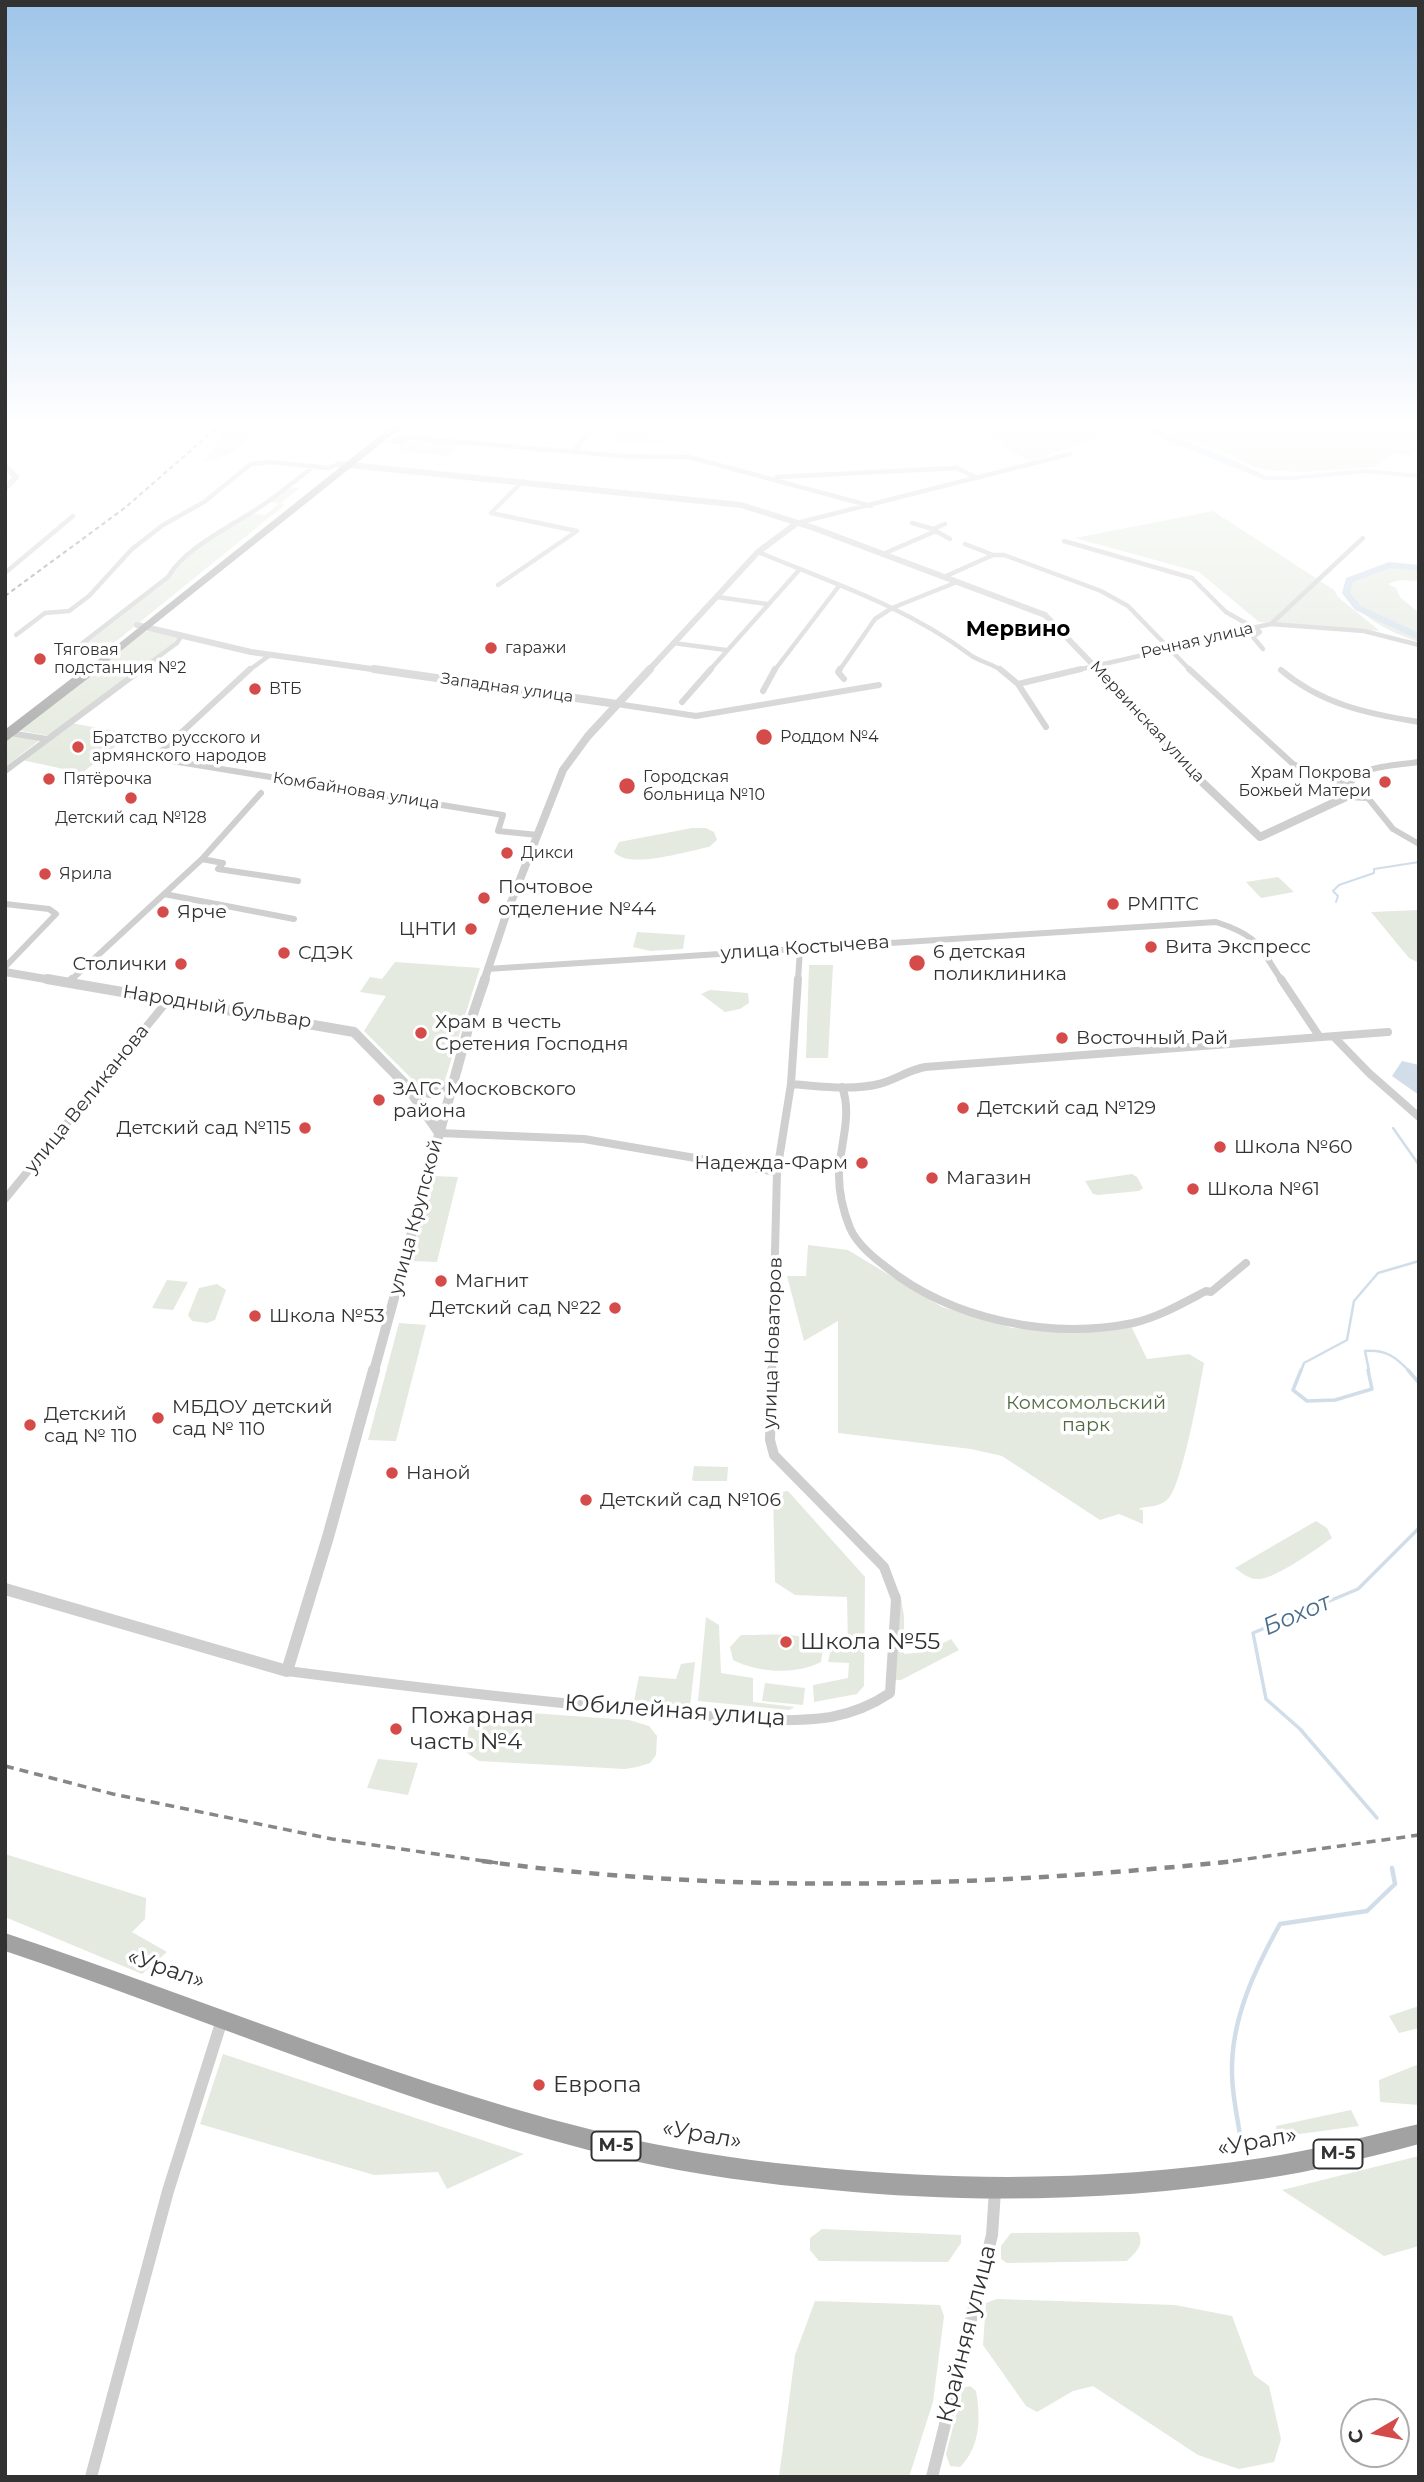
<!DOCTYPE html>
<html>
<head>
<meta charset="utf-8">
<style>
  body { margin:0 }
  #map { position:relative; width:1424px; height:2482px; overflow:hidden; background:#fff; font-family:Montserrat,sans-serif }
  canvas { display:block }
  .frame { position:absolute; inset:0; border:7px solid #323232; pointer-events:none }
  .north { position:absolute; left:1340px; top:2398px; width:70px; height:70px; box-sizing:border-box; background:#fff; border:2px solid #adadad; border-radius:50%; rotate:260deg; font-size:19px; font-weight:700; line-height:28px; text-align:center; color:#323232 }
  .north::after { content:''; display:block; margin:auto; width:24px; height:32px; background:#d54b49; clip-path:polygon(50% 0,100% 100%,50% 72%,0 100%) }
</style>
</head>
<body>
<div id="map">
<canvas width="1424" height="2482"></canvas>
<div class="frame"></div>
<div class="north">С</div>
</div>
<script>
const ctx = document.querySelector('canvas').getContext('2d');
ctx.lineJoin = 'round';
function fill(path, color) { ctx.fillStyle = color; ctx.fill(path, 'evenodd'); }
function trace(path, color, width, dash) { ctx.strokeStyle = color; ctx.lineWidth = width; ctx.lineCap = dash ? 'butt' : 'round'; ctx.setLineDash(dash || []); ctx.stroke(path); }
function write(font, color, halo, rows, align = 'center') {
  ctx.font = font + ' Montserrat,sans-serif'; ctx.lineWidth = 7; ctx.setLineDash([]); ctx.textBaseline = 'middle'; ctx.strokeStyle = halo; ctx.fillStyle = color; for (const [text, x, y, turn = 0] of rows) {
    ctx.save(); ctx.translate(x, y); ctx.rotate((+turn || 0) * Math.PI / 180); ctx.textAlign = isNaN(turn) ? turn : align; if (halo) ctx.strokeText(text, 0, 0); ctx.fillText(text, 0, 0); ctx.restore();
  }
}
fill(new Path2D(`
  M231,424H384L376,431L324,425L313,433L261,430C244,444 226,460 203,462L219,440V436Z
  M627,424H645L650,439L661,438L663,442L619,444L614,428Z
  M982,424H1136L1030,461L1005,447Z
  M1163,424H1419V448L1409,456L1392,453L1376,467L1304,472L1272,471L1252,466L1228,453L1170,433L1161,426Z
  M421,440L464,444L445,456L395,450L400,449L398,447L405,443L416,444Z
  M294,487L300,488L281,503L286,504L114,643C101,640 93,648 80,645L167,577L169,572L226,526L248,513L265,515L279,504L270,502L278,495Z
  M1213,511L1334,590L1338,597L1380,631L1259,622L1199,572L1075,538Z
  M1389,565L1419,568V581L1400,580L1388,584L1396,588L1400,597L1419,613V642C1392,633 1360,618 1346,593L1349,580Z
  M152,630L178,637L174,643L50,736L16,730L145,632Z
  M71,723L131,734L82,773L22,760Z
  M9,736L41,739L5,767V738Z
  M692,828H706L714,832L717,840L709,847C687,851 629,870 614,852L619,842Z
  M1278,877L1294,892L1261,898L1246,882Z
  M1419,910V963L1409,958L1371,912Z
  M637,932L685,935L683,949L650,951L633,947Z
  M395,962L480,968L444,1083L434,1090L419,1086L364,1031L386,996L360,992L370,977L382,979Z
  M809,965H833L828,1058H806Z
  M710,990L748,993L749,1003L740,1009L725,1012L701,994Z
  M1132,1174L1137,1177L1143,1188L1139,1191L1098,1195L1093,1194L1085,1181Z
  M433,1176L458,1177L437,1262L410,1261Z
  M808,1245L848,1250L942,1307L1012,1328L1083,1332L1131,1326L1147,1359L1189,1354L1204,1363C1200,1386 1182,1486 1168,1499C1159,1508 1149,1505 1138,1509L1143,1510V1524L1119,1514L1100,1520L1002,1456L971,1449L838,1433V1321L804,1341L787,1276H806Z
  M167,1280L188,1282L173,1310L152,1308Z
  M217,1284L226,1290L215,1320L207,1323L192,1321L188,1315L199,1288Z
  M399,1323L426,1325L396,1441L368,1440Z
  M694,1466L728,1467L727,1481H694L692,1480Z
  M788,1491L865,1577L864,1686L857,1694L814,1702L813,1685L848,1678L849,1663L828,1662L831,1647L848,1646L847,1597L795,1595L775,1582L773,1493Z
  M1316,1521L1327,1528L1332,1538C1318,1548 1276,1578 1260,1579C1250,1580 1243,1574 1235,1568Z
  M900,1593L904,1616V1654L925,1652L951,1639L959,1650L901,1680H894L898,1594Z
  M706,1617L719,1625L721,1673L753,1678V1702L795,1707L789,1710L698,1701Z
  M741,1635C764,1636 808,1629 823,1649L821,1662C795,1675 759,1673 733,1660L730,1647Z
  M695,1662L690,1706L634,1701L639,1676L676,1679L681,1664Z
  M765,1683L805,1688L803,1705L762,1701Z
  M489,1710L629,1720L649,1726L657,1736L656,1755L650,1763L637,1767L625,1769L479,1761L464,1751L471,1717Z
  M378,1759L418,1763L408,1795L367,1788Z
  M5,1854L146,1898L145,1919L132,1932L167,1952L142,1974L5,1917Z
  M1419,2006V2028L1399,2033L1389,2016Z
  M223,2054L524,2154L447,2189L438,2172L374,2175L200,2124Z
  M1419,2064V2105L1380,2102L1379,2080Z
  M1351,2110L1359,2126L1277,2137L1276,2126Z
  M1419,2156V2246L1384,2256L1282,2190Z
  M822,2229L961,2235V2243L948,2262L819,2261L810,2250V2238Z
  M1138,2232C1145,2245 1136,2252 1127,2261L1007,2263L1001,2259V2246L1011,2233Z
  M997,2299L1175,2305L1232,2316L1254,2375L1269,2386L1281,2439L1274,2462L1239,2469L1198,2455L1093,2386L1073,2391L1037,2412L1026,2406L983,2345L986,2303Z
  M815,2301L940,2305L944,2316L933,2402L909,2477H779L795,2355Z
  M970,2386L976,2391C981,2419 980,2447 960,2467L950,2466L946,2454L963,2388Z`), '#e4eadf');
fill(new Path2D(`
  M1402,1061L1419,1065V1095L1392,1076Z`), '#d1deea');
trace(new Path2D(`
  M1336,902L1338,896L1333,891L1339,885L1374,873V869L1419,862`), '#d1deea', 2);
trace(new Path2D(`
  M1393,1128L1419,1165
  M1301,1371L1304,1363L1347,1340L1354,1301L1378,1273L1419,1261
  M1369,1371L1365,1351C1385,1349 1396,1357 1409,1371`), '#d1deea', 2.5);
trace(new Path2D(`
  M1301,1370L1293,1390L1307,1401L1335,1400L1372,1389L1368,1370
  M1408,1370L1419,1383
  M1377,1818L1300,1729L1266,1699L1253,1633L1358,1589L1419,1528`), '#d1deea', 3.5);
trace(new Path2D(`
  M1241,2142C1238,2119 1232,2096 1232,2072C1231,2019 1255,1969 1280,1924L1367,1911L1395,1884L1392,1868`), '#d1deea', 4.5);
fill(new Path2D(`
  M1149,424H1157L1158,430L1164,433L1222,455L1266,476H1293L1366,469L1419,474V478L1366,473L1293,480H1265L1158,437L1151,433Z
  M1389,562L1419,565V571L1390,568L1353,582L1350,593L1361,606L1419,633V640L1355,610L1342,593L1346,578Z`), '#d1deea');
trace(new Path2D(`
  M407,439L402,443L393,441L399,438H414L621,456L689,457L871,506
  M573,452L596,424
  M777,477L957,468L977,478
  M491,513L577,531L498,585
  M491,513L523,481
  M797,523L1070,454
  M912,523L933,529L945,524
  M934,530L950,539
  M1064,541L1192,578L1226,612L1258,630L1260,632L1253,637L1263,649
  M965,544L993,555
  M758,552C830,582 907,607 969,654C979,662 992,663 1002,671
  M883,554L936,531
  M5,573L73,516
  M944,577L993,555H1004L1101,591L1128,606L1191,671
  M717,597L767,604
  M1271,624L1363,538
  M16,635L45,613L69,611L89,596L132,549L163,525L204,502L251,464L271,462L328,468L339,464
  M673,643L726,650
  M80,645L168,577C183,552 215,535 239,520C266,505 290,485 314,466
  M139,671L177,643L180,638L178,635
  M248,671L270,655
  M709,671L800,569
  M774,671L839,586
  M839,671L875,619L892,608L957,582
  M1073,671L1165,650L1174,644L1271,624L1364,631L1419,645`), '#cfcfcf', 4.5);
trace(new Path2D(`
  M840,669L838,672L844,679
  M1000,669L1018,684L1046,727
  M1189,669L1293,764L1348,786
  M1281,670C1321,704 1368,714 1419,722
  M1018,684L1081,669
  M763,691L775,669
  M682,702L711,669
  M617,704L696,716L879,685
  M10,733L47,739
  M154,758L503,815L498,831L538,835
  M154,758L250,669
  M1419,762C1394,766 1348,764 1346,797L1368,798L1393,829L1419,844
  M5,771L142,669
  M202,859L223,863L218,869L298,881
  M164,894L294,919
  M5,904L49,909L56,914L5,967
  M487,969L1216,922C1259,936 1258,945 1282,981
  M70,981L202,859L261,793
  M798,981L800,948`), '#cfcfcf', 6);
trace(new Path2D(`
  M1281,979L1319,1036
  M69,982L72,979
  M1334,1037L1369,1073L1419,1117
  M791,1084C820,1086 850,1091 879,1084C895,1080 908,1070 925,1067L1388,1032
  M842,1087C853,1116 839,1147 839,1176C839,1193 844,1213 850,1228C857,1244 873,1257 886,1267C952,1320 1051,1340 1133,1323C1159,1317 1183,1303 1206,1291L1211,1292L1246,1263
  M439,1133L584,1139L777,1172
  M5,1199L169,999
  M772,1371L777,1172L791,1084L798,979`), '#cfcfcf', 8);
trace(new Path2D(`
  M287,1671C412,1687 536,1702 662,1712C717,1716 776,1725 831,1717C853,1713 872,1705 890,1693L896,1599L884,1567L774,1455L770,1440L772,1370`), '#cfcfcf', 10);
trace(new Path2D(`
  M91,2477L168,2191L222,2020
  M932,2477L992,2235L995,2191`), '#cfcfcf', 12);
trace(new Path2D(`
  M339,464L741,505L814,528L1045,615L1099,671
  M5,466L16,477L5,488
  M137,625L251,652L386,671
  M648,671L758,552L797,523`), '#cfcfcf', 6);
trace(new Path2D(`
  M374,669L617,704
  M1097,669L1182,763L1260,837L1346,797
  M5,972L57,981
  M484,981L506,915L563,770L588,736L650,669`), '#cfcfcf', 8);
trace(new Path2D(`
  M47,979L354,1032L406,1085L439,1133
  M407,1086L429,1093L454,1084
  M374,1371L468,1029L485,979`), '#cfcfcf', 10);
trace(new Path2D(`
  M5,1589L287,1671L328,1537L374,1370`), '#cfcfcf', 12);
trace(new Path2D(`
  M90,671L400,424`), '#aaa', 7);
trace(new Path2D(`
  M5,736L92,669`), '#aaa', 10);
fill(new Path2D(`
  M5,1933C213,2002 416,2090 630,2139C694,2153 759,2162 825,2168C971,2182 1117,2180 1262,2158C1315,2150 1367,2136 1419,2124V2144C1367,2158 1315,2171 1262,2179C1119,2201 975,2204 832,2190C764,2184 696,2175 629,2160C416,2110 213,2021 5,1951Z`), '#a2a2a2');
trace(new Path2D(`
  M5,596L126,507L221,424`), '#878787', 2, [4.5, 3.5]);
trace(new Path2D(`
  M5,1766L113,1794L332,1839L498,1863
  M1218,1863L1419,1835`), '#878787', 3.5, [9, 6]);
trace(new Path2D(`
  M482,1861C731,1895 985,1887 1235,1861`), '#878787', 4.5, [10, 8]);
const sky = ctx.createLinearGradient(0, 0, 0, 772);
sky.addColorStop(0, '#9fc5e9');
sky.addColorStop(0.55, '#fff');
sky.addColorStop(1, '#ffffff00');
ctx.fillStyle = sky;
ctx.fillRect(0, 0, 1424, 772);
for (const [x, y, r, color] of [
  [491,648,7,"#d54b49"],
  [40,659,7,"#d54b49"],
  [255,689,7,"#d54b49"],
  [764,737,9,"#d54b49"],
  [78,747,7,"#d54b49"],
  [49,779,7,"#d54b49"],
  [1385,782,7,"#d54b49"],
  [627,786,9,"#d54b49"],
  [131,798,7,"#d54b49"],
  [507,853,7,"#d54b49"],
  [45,874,7,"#d54b49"],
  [484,898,7,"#d54b49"],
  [1113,904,7,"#d54b49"],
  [163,912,7,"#d54b49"],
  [471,929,7,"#d54b49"],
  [1151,947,7,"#d54b49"],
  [284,953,7,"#d54b49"],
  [917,963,9,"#d54b49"],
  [181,964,7,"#d54b49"],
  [421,1033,7,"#d54b49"],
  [1062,1038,7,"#d54b49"],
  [379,1100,7,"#d54b49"],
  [963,1108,7,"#d54b49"],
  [305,1128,7,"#d54b49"],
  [1220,1147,7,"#d54b49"],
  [862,1163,7,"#d54b49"],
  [932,1178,7,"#d54b49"],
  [1193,1189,7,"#d54b49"],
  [441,1281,7,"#d54b49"],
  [615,1308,7,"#d54b49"],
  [255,1316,7,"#d54b49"],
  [158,1418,7,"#d54b49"],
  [30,1425,7,"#d54b49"],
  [392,1473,7,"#d54b49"],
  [586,1500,7,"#d54b49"],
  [786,1642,7,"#d54b49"],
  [396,1729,7,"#d54b49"],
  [539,2085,7,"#d54b49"]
]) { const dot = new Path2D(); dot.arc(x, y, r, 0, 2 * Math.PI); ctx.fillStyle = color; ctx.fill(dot); trace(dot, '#fff', 2.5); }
write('16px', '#323232', '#fff', [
  ["Речная улица",1197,641,-13],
  ["Западная улица",507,688,8],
  ["Мервинская улица",1147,722,47],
  ["Комбайновая улица",356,791,9]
]);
write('16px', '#323232', '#fff', [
  ["гаражи",505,648],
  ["Тяговая",54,650],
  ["подстанция №2",54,668],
  ["ВТБ",269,689],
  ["Роддом №4",780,737],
  ["Братство русского и",92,738],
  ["армянского народов",92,756],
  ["Храм Покрова",1371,773,"right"],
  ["Божьей Матери",1371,791,"right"],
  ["Городская",643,777],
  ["больница №10",643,795],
  ["Пятёрочка",63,779],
  ["Детский сад №128",131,818,"center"],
  ["Дикси",521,853],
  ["Ярила",59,874]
], 'left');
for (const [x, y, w] of [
  [616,2146,49],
  [1338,2154,49]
]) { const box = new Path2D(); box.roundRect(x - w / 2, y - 14.5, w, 29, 5); ctx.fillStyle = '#fff'; ctx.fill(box); trace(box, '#323232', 2); }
write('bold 18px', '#323232', null, [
  ["М-5",616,2146],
  ["М-5",1338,2154]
]);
write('19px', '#323232', '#fff', [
  ["Почтовое",498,887],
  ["отделение №44",498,909],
  ["РМПТС",1127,904],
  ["Ярче",177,912],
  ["ЦНТИ",457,929,"right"],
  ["Вита Экспресс",1165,947],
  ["6 детская",933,952],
  ["поликлиника",933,974],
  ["СДЭК",298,953],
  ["Столички",167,964,"right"],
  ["Храм в честь",435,1022],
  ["Сретения Господня",435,1044],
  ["Восточный Рай",1076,1038],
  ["ЗАГС Московского",393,1089],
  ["района",393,1111],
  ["Детский сад №129",977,1108],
  ["Детский сад №115",291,1128,"right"],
  ["Школа №60",1234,1147],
  ["Надежда-Фарм",848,1163,"right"],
  ["Магазин",946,1178],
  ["Школа №61",1207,1189],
  ["Магнит",455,1281],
  ["Детский сад №22",601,1308,"right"],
  ["Школа №53",269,1316],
  ["МБДОУ детский",172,1407],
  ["сад № 110",172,1429],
  ["Детский",44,1414],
  ["сад № 110",44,1436],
  ["Наной",406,1473],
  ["Детский сад №106",600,1500]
], 'left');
write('19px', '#323232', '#fff', [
  ["улица Костычева",805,948,-4],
  ["Народный бульвар",217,1007,9],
  ["улица Великанова",87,1099,-51],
  ["улица Крупской",416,1217,-75],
  ["улица Новаторов",773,1343,-88]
]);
write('19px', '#526a43', '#fff', [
  ["Комсомольский",1086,1403],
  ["парк",1086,1425]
]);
write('bold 21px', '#000', '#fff', [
  ["Мервино",1018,630]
]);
write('23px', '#323232', '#fff', [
  ["Школа №55",800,1642],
  ["Пожарная",410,1716],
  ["часть №4",410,1742],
  ["Европа",553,2085]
], 'left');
write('23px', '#323232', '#fff', [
  ["Юбилейная улица",675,1711,4],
  ["«Урал»",166,1969,19],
  ["«Урал»",702,2135,10],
  ["«Урал»",1257,2142,-10],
  ["Крайняя улица",967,2334,-76]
]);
write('italic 24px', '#476c8d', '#fff', [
  ["Бохот",1297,1615,-23]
]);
</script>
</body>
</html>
